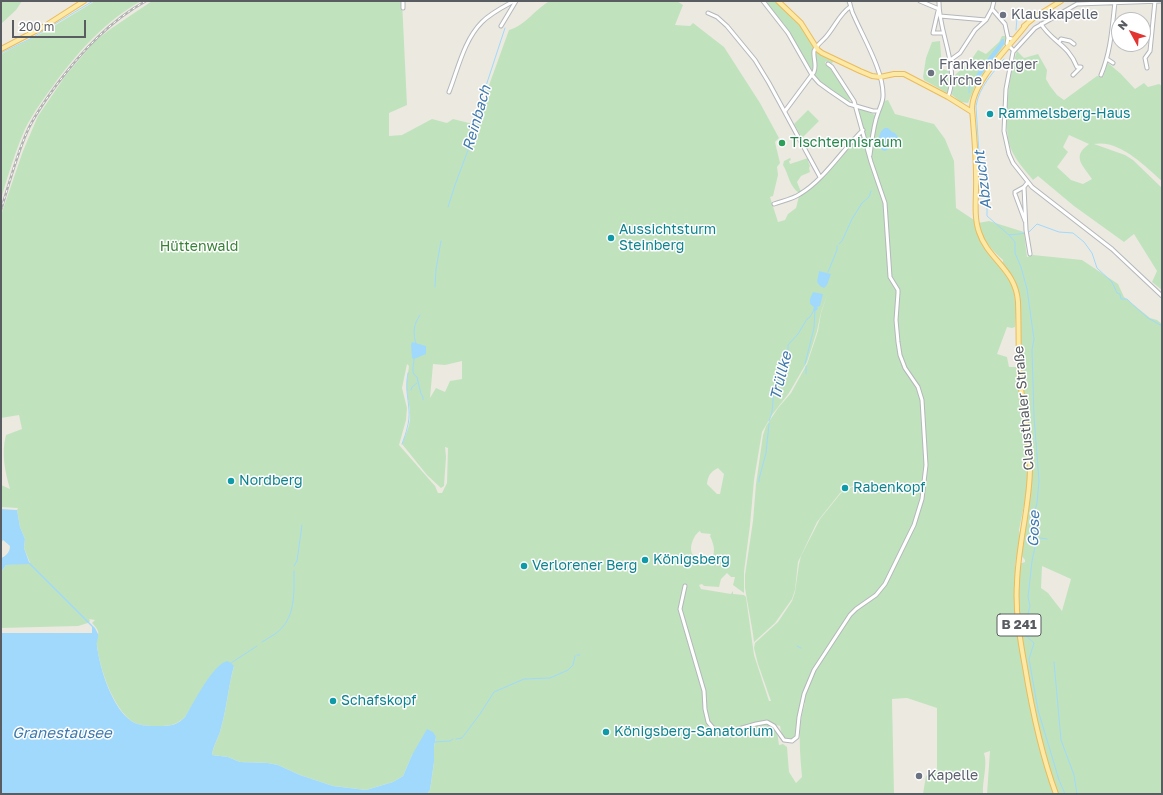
<!DOCTYPE html>
<html>
<head>
<meta charset="utf-8">
<style>
  body { margin:0 }
  #map { position:relative; width:1163px; height:795px; overflow:hidden; background:#ece9e1; font-family:"Golos Text",sans-serif }
  canvas { display:block }
  .frame { position:absolute; inset:0; border:2px solid #595d61; pointer-events:none }
  .north { position:absolute; left:1111px; top:12px; width:40px; height:40px; box-sizing:border-box; background:#fff; border:1px solid #bdbec0; border-radius:50%; rotate:310deg; font-size:11px; font-weight:700; line-height:16px; text-align:center; color:#595d61 }
  .north::after { content:''; display:block; margin:auto; width:14px; height:18px; background:#e23531; clip-path:polygon(50% 0,100% 100%,50% 72%,0 100%) }
  .scale { position:absolute; left:12px; top:20px; width:74px; height:18px; box-sizing:border-box; border:2px solid #595d61; border-top:0; padding-left:5px; font-size:12px; line-height:14px; white-space:nowrap; color:#595d61; -webkit-text-stroke:3px #fff; paint-order:stroke }
</style>
</head>
<body>
<div id="map">
<canvas width="1163" height="795"></canvas>
<div class="frame"></div>
<div class="north">N</div>
<div class="scale">200 m</div>
</div>
<script>
const ctx = document.querySelector('canvas').getContext('2d');
ctx.lineJoin = 'round';
function fill(path, color) { ctx.fillStyle = color; ctx.fill(path, 'evenodd'); }
function trace(path, color, width, dash) { ctx.strokeStyle = color; ctx.lineWidth = width; ctx.lineCap = dash ? 'butt' : 'round'; ctx.setLineDash(dash || []); ctx.stroke(path); }
function write(font, color, halo, rows, align = 'center') {
  ctx.font = font + ' "Golos Text",sans-serif'; ctx.lineWidth = 3; ctx.setLineDash([]); ctx.textBaseline = 'middle'; ctx.strokeStyle = halo; ctx.fillStyle = color; for (const [text, x, y, turn = 0] of rows) {
    ctx.save(); ctx.translate(x, y); ctx.rotate((+turn || 0) * Math.PI / 180); ctx.textAlign = isNaN(turn) ? turn : align; if (halo) ctx.strokeText(text, 0, 0); ctx.fillText(text, 0, 0); ctx.restore();
  }
}
fill(new Path2D(`
  M1,1H22L16,10L1,24Z
  M95,1H141C104,22 80,50 55,83C44,98 33,113 25,129C15,152 8,176 1,199V54L44,32Z
  M152,1H402L407,105L389,113V136L402,135L432,119L447,123L453,119L477,125L488,88L509,30C526,25 535,9 550,1H677L683,5L675,25L690,26L693,23L724,47L760,103L779,138L775,142L780,163L777,167L778,175L773,196L770,197L778,222L785,220L788,214L796,208L799,196L818,181L863,134L871,160L875,129L884,101L888,100L895,114L934,124L945,139L954,161L956,208L974,220L981,243L1005,272L1010,280L1014,293L1016,308L1015,327L1012,328L1007,327L997,354L1007,357L1009,367H1017L1024,415L1029,466L1026,503L1024,505L1019,530L1020,537L1015,566V599L1032,717L1040,750L1054,794H987L990,751L984,753C988,764 982,782 983,794H923L926,776L937,768V708L907,698L892,699L894,794H427L430,790L434,762V747L436,737L412,755L403,776L393,782L366,790L333,786L300,775L278,765L268,763L240,762L228,757L212,755C213,745 219,738 221,728C227,708 228,687 234,666L210,677L185,717C174,727 167,726 154,726C147,726 138,725 133,722C113,709 99,667 97,645C96,632 103,635 92,623L95,620L89,619L90,621L88,623L78,626L1,628V572L6,565L30,563L24,548L25,539L20,527L17,510L18,508L1,507V485L10,489C5,472 1,453 6,435L22,429L19,415L1,418V215L23,151L38,116L66,75L96,40L112,28ZM827,295L821,313L818,331L807,364L791,393L778,408L766,426L763,435L756,484L753,521L745,575V588L753,634L754,642L775,623L792,599L795,590L798,562L817,522L840,493L854,485L859,486L852,487L841,493L820,519L801,556L799,564L795,592L792,601L778,622L755,643L754,648L758,664L771,701H769L754,655L746,597L744,595L733,594V591L731,594L701,589L699,585L702,584L704,586L719,587L721,579L727,573L731,577H735L733,585L744,593V572L750,525L754,480L762,432L772,415L789,393L807,362L817,331L821,312ZM462,361V379L450,381L445,392L436,388L430,398L433,364L445,365ZM407,364L409,366C408,374 406,383 407,391C408,401 411,410 410,420C409,428 405,436 402,444L427,475L441,488L444,486L446,457L445,447L448,448L447,483L442,493H438L435,486L399,445L406,420L407,408L402,388ZM718,468L724,474L720,494H717L707,484C708,476 710,472 718,468ZM700,531L701,533L711,534L710,536C714,545 717,554 709,561C704,560 697,560 694,556C687,550 694,534 700,531ZM802,703H805C797,727 800,752 802,777L796,783L789,772L787,747L783,744L779,745L776,725L780,726L781,731L784,739L789,740L795,737Z
  M765,1H775L801,27L814,47V65L813,72L784,24Z
  M1002,36H1006V43L978,80L968,103L961,102L952,95L953,77L971,60L978,50L986,54L999,42Z
  M940,41L942,69L949,71V86L947,93L924,80L923,77L926,58L932,42Z
  M816,50L833,61L832,64L828,61L825,62V64L830,68L850,98L849,102L829,89L814,75C819,66 814,59 816,50Z
  M1017,51L1024,58L1038,54L1047,70L1046,79L1050,86L1057,95L1064,100L1097,76L1103,77L1108,63L1121,74L1135,89L1144,83L1148,87L1159,84L1162,86V181C1145,166 1119,139 1094,144L1125,155L1133,160L1162,188V290L1152,282L1157,271L1134,234L1124,242L1074,206L1038,176L1033,180C1025,170 1016,161 1011,149C1002,128 1009,73 1017,51ZM1069,135L1089,144C1071,157 1083,165 1092,179L1083,184L1071,180L1057,167L1068,152L1063,147Z
  M860,108L875,115L870,147H868L858,111Z
  M808,110L819,121L802,138L794,124Z
  M790,158L791,160L789,161L790,164L808,158L809,160L808,161L810,166L809,168L810,172L801,176L797,182L801,192L799,193C789,186 789,175 783,165L784,161Z
  M989,221L1024,232L1027,257L1033,255L1082,260L1118,284L1124,297L1150,318L1157,320L1162,324V794H1057L1038,730L1022,639L1018,599L1019,564L1025,562V560L1021,555L1024,540L1031,453L1022,382L1020,346L1021,327L1018,292L1013,279L1003,264V260C990,248 983,241 978,223ZM1042,566L1071,579L1062,611L1048,593L1041,588Z`), '#c0e3be');
fill(new Path2D(`
  M1002,39H1004V44L978,79L975,77L982,66L999,44Z
  M885,128H888L892,132L895,133L898,137L893,146L885,151L882,150L878,144C879,138 879,131 885,128Z
  M819,271L831,274L827,285L824,288L820,286L817,282Z
  M813,292L823,294L820,306L817,307L818,309L815,311L813,310L814,307L810,304V299Z
  M412,342L426,346V354L414,359L412,358L411,345Z
  M1,509L17,510L20,527L25,539L24,548L29,562L95,628C96,630 97,632 98,634C99,637 96,642 97,646C100,669 112,709 133,722C138,725 147,726 154,726C168,726 175,727 185,717C193,704 213,664 227,661L231,663L234,666C228,687 227,708 221,728C219,738 213,745 212,755L228,757L240,762L268,763L278,765L300,775L333,786L366,790L393,782L403,776L412,755L427,729L433,732L436,737L434,747V762L430,790L427,794H1V633H92V627L29,564L6,565L1,572V558C6,556 10,552 10,546L3,540L1,543Z`), '#a1d9fc');
trace(new Path2D(`
  M1016,30L1017,18
  M1,53L30,39L93,1
  M1004,59C993,73 979,87 976,106L979,153L987,187V216L1009,235L1028,233L1037,224L1059,232L1073,233L1084,242L1092,253L1097,268L1112,282L1117,293L1120,294L1121,299H1127C1134,306 1141,312 1148,318C1153,321 1157,323 1162,326
  M969,93V88L976,78
  M448,207L455,185L471,142L482,98L505,28
  M1009,235L1015,242V253L1021,267L1027,289L1034,339L1032,350L1034,417L1039,481L1037,503L1032,521L1037,538L1032,561L1028,597L1030,606L1023,633L1034,643L1029,659L1038,710L1059,780L1065,794
  M839,244L842,241L852,219L862,203L869,197L871,191
  M828,272L837,250V246
  M435,287L436,269L441,241
  M416,344C413,333 413,325 420,315
  M414,359C414,366 410,373 417,377L421,394L423,397V400
  M805,364L814,328L815,310
  M806,374V366
  M411,390L412,387L417,383
  M769,421C775,408 771,401 775,389C778,380 788,368 786,360L788,357V345L798,334L807,319L810,317L814,310
  M402,444C406,433 410,422 409,410C408,396 405,388 408,373
  M759,482V479L766,453L769,424
  M1040,538L1047,539
  M294,566L297,561L302,525
  M262,642C266,639 271,637 275,634C296,619 294,594 294,571
  M797,646L801,648
  M577,655H580
  M1054,662L1061,740L1074,775L1077,794
  M231,663L257,646
  M456,739L462,738L480,714L494,692L524,679L550,678L568,670L573,665L575,656
  M435,742L450,741L453,739`), '#a1d9fc', 1);
const minor = new Path2D(`
  M403,1V8
  M763,1L788,33L812,75L819,83L830,91L849,104L873,111H878
  M849,1C851,6 851,11 854,16C863,37 884,72 883,96C883,102 880,107 878,113C873,126 872,141 870,155
  M920,1L939,9
  M939,1C938,32 960,67 948,97
  M1162,1L1077,4L1035,28L1013,52L1006,89L1004,131L1009,154L1013,163L1032,187L1112,249L1162,296
  M992,9L1005,24L1008,38L1012,39
  M938,11L933,33H943
  M708,13L717,17L727,26L755,60L769,83L820,177
  M940,16L986,20
  M1041,24C1052,42 1068,44 1077,67H1081L1073,75
  M501,26L516,1
  M1008,38L1007,44L1014,51
  M1059,42L1061,39L1070,41L1074,44
  M1107,59L1113,63
  M949,61L960,53L975,30L986,20L992,9L994,1
  M1147,68L1145,58L1150,51L1155,1
  M1101,75C1111,51 1112,28 1115,2
  M449,92C458,69 464,40 482,22C491,13 503,7 514,1L515,2
  M785,111L814,72C817,65 813,58 814,51C816,46 821,42 824,39C834,29 839,14 850,7
  M1028,182L1024,187L1026,230L1030,254
  M1015,192L1024,187
  M1015,194L1025,221
  M774,204C782,201 793,199 800,194C824,180 842,150 863,130
  M685,586L680,609L704,691L705,709L708,722L714,729L723,732L735,730L756,724L767,722L774,726L784,740L792,741L797,737L799,717L804,694L814,670L850,615L856,609L876,595L885,584L914,525L922,499L926,465L922,400L918,387L905,368L900,355L898,342L896,320L898,293V290L890,277L885,203L871,162L854,101L832,67L828,64`);
const major = new Path2D(`
  M778,1L801,23L818,50L822,53L860,71L872,76L880,77L894,74H904L948,97L972,112
  M1026,25C1010,46 972,82 972,109C974,132 976,154 976,176C977,194 973,215 979,232C988,260 1016,269 1018,302C1019,328 1018,354 1020,380C1023,409 1030,438 1030,467C1030,506 1018,544 1017,583C1015,611 1020,640 1025,667C1032,710 1041,753 1056,794
  M1024,26L1035,17L1061,1
  M1,49L45,26L84,1`);
trace(minor, '#b4b7bb', 5);
trace(major, '#ebbb5a', 6);
trace(minor, '#fff', 3);
trace(major, '#fce9a6', 4);
const rail = new Path2D(`
  M1,210C9,184 16,157 27,132C35,114 47,98 58,83C83,50 110,21 146,1`);
trace(rail, '#b0b1b1', 2.5);
trace(rail, '#fff', 1, [3]);
for (const [x, y, r, color] of [
  [1003,15,4,"#6b7280"],
  [931,73,4,"#6b7280"],
  [990,114,4,"#0f9aa8"],
  [782,143,4,"#2e9e5b"],
  [611,238,4,"#0f9aa8"],
  [231,481,4,"#0f9aa8"],
  [845,488,4,"#0f9aa8"],
  [645,560,4,"#0f9aa8"],
  [524,566,4,"#0f9aa8"],
  [333,701,4,"#0f9aa8"],
  [606,732,4,"#0f9aa8"],
  [919,776,4,"#6b7280"]
]) { const dot = new Path2D(); dot.arc(x, y, r, 0, 2 * Math.PI); ctx.fillStyle = color; ctx.fill(dot); trace(dot, '#fff', 1.5); }
for (const [x, y, w] of [
  [1019,625,44]
]) { const box = new Path2D(); box.roundRect(x - w / 2, y - 11, w, 22, 3); ctx.fillStyle = '#fff'; ctx.fill(box); trace(box, '#595d61', 1); }
write('bold 13px', '#595d61', null, [
  ["B 241",1019,625]
]);
write('14px', '#5b616d', '#fff', [
  ["Klauskapelle",1011,15],
  ["Frankenberger",939,65],
  ["Kirche",939,81],
  ["Kapelle",927,776]
], 'left');
write('14px', '#0d838f', '#fff', [
  ["Rammelsberg-Haus",998,114],
  ["Aussichtsturm",619,230],
  ["Steinberg",619,246],
  ["Nordberg",239,481],
  ["Rabenkopf",853,488],
  ["Königsberg",653,560],
  ["Verlorener Berg",532,566],
  ["Schafskopf",341,701],
  ["Königsberg-Sanatorium",614,732]
], 'left');
write('14px', '#27864d', '#fff', [
  ["Tischtennisraum",790,143]
], 'left');
write('14px', '#388237', '#fff', [
  ["Hüttenwald",199,247]
]);
write('14px', '#595d61', '#fff', [
  ["Clausthaler Straße",1024,408,-95]
]);
write('italic 15px', '#407aac', '#fff', [
  ["Reinbach",477,118,-74],
  ["Abzucht",983,180,-97],
  ["Trüllke",781,376,-76],
  ["Gose",1034,529,-88],
  ["Granestausee",62,733]
]);
</script>
</body>
</html>
